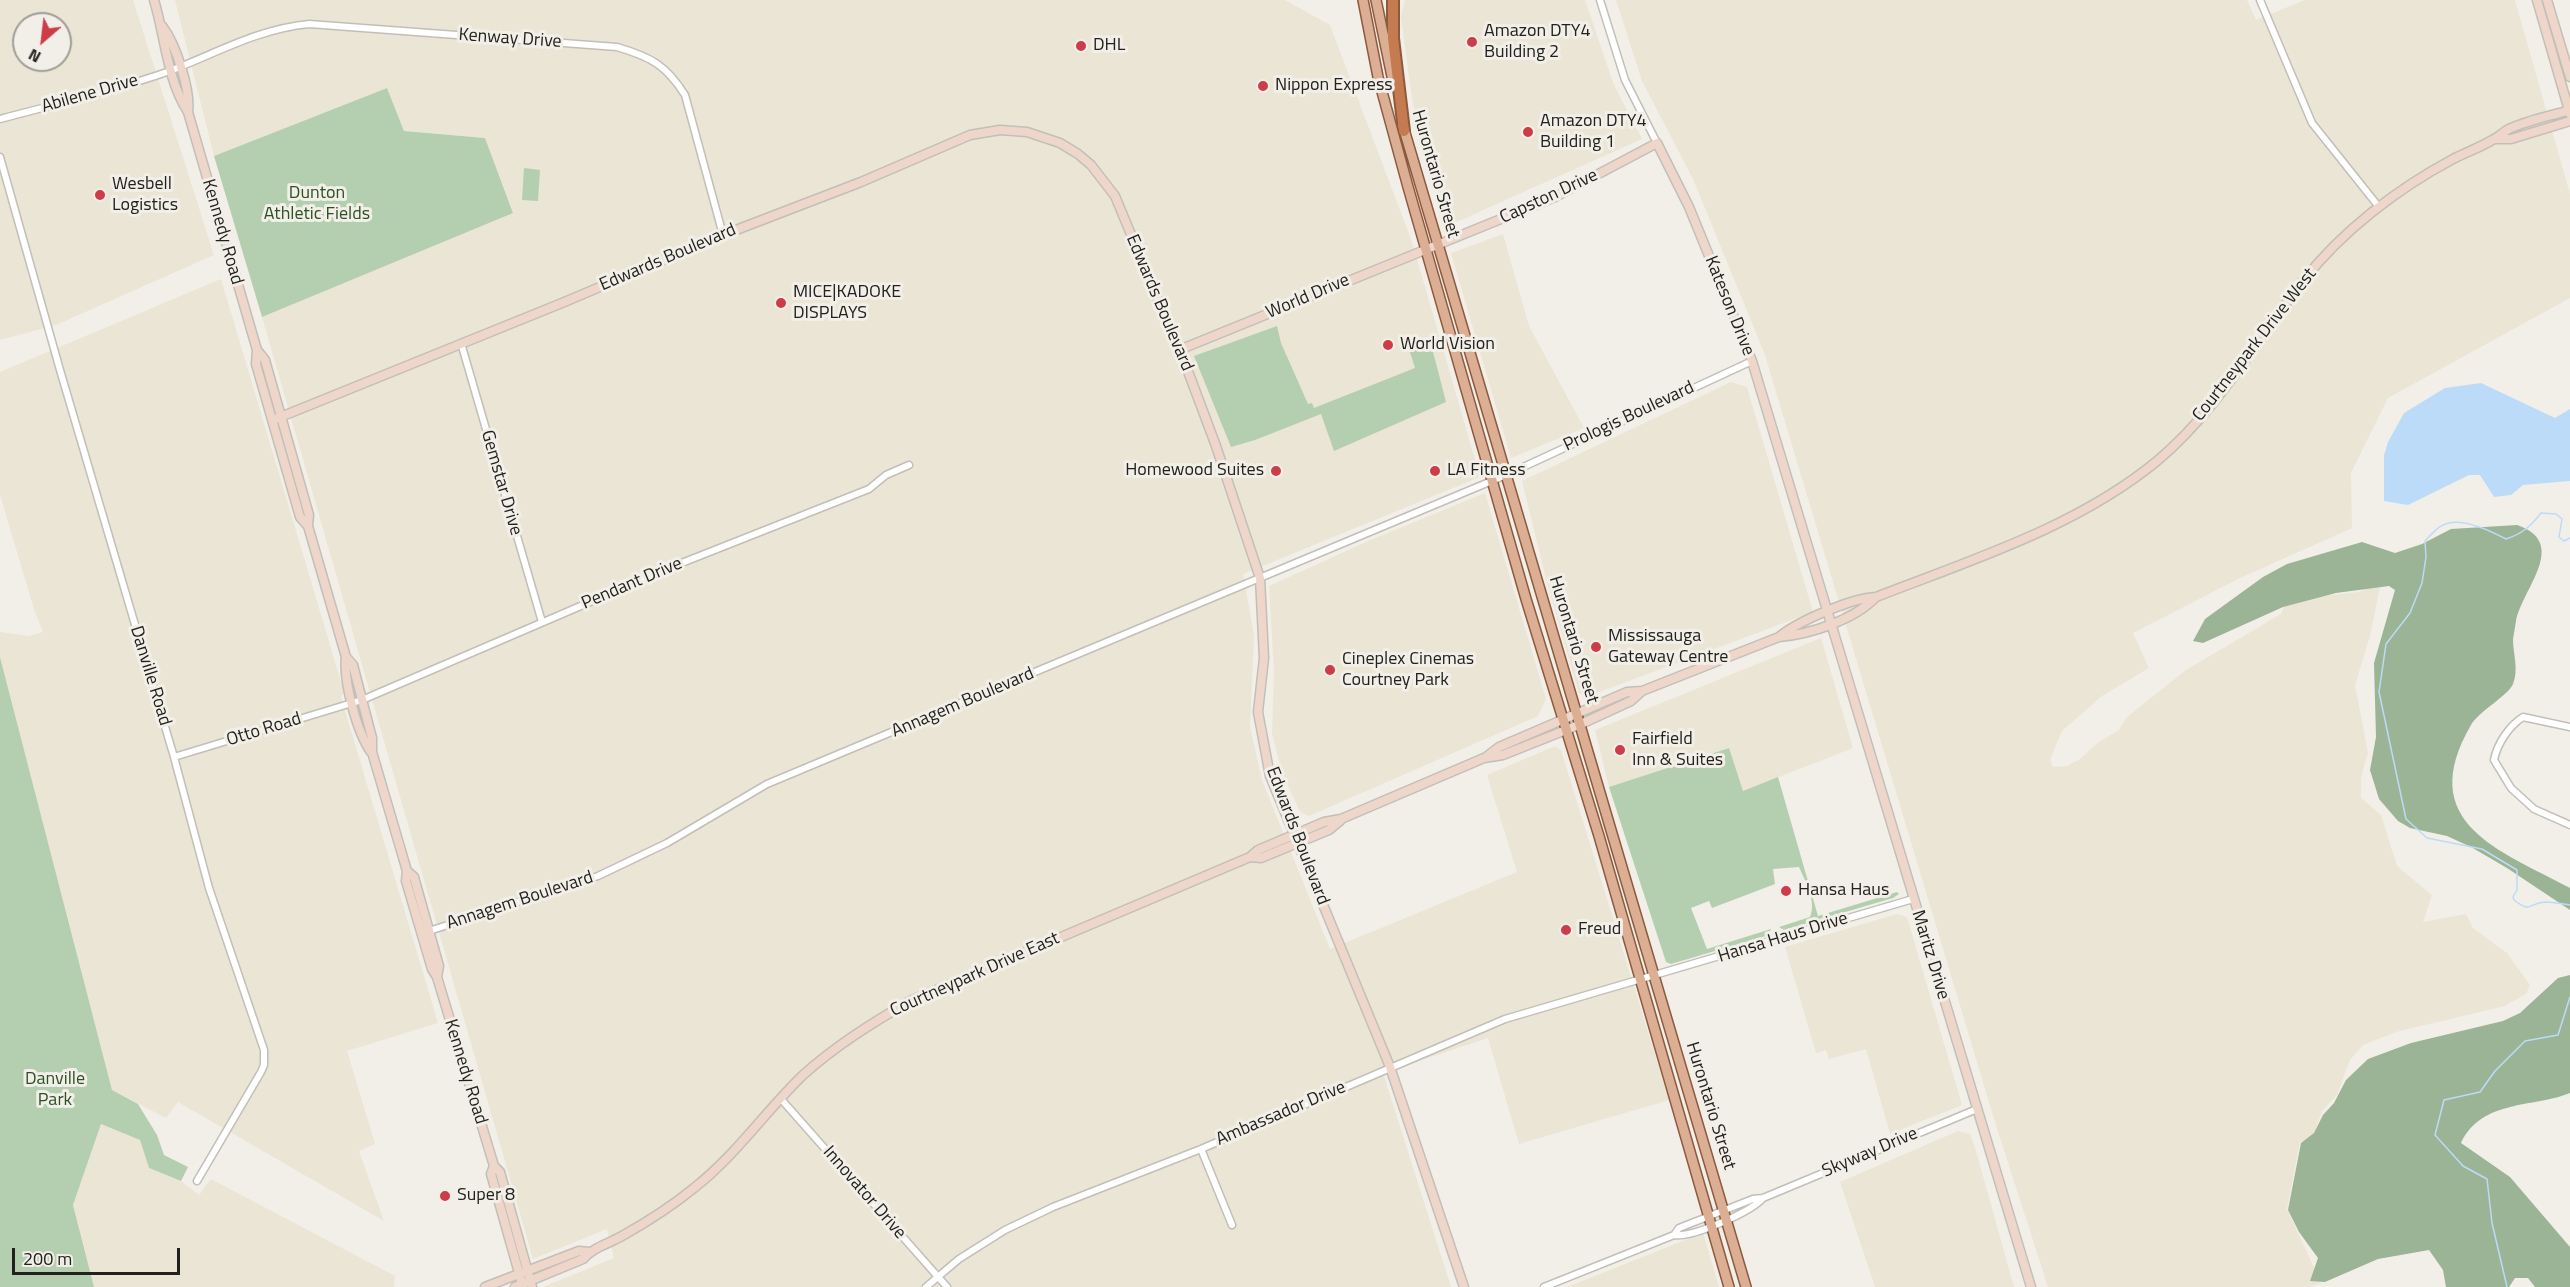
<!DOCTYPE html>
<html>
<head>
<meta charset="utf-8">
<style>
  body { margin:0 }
  #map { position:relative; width:2570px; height:1287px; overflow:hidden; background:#f2efe8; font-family:"Titillium Web",sans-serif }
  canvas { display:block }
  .north { position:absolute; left:12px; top:12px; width:60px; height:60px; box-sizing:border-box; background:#f2efe8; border:2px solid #9f9d97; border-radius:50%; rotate:208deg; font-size:16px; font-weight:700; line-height:24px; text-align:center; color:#22211e }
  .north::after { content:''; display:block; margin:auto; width:21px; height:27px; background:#cd3d49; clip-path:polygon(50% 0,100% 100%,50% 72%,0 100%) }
  .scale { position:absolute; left:12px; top:1248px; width:168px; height:27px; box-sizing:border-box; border:3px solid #22211e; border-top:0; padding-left:8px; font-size:18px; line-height:21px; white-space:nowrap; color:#22211e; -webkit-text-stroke:4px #f2efe8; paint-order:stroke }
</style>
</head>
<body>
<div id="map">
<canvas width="2570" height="1287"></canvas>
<div class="north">N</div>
<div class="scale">200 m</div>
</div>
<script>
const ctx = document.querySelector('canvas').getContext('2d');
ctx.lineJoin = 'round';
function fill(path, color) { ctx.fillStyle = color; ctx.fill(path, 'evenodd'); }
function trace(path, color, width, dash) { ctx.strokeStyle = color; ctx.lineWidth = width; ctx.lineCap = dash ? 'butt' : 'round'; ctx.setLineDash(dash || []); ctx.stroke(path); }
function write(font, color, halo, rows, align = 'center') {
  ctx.font = font + ' "Titillium Web",sans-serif'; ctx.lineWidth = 6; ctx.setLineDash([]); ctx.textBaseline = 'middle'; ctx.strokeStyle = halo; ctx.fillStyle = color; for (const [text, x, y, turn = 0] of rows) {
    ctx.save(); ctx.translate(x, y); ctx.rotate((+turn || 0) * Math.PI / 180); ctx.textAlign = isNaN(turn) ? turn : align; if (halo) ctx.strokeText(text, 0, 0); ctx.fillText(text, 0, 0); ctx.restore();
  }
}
fill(new Path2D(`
  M0,0H133L214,255L56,325L0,340ZM24,24H60V60H24Z
  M175,0H1285L1330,25L1412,242L1480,477L1243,574L1254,635L1250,727L1262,780L1330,949L1517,872L1487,775L1555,746L1561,750L1669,1100L1519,1144L1488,1038L1383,1073L1451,1287H543L614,1258L607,1229L533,1259L262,317L513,212L485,138L404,131L387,88L214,156Z
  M1405,0H1585L1614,85L1642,139L1452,224L1443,218L1412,99L1401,17Z
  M1616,0H2247L2256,20L2305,0H2515L2570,194V298L2388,398L2351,473L2352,528L2240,578L2133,633L2149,668L2102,696L2062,731L2050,760L2053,767L2067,766L2080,759L2099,742L2119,730L2127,717L2186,670L2281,614L2286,600L2359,592L2381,582L2370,636L2355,685L2368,753L2361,777V798L2381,815L2397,866L2432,895L2423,922L2466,914L2473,928L2507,953L2530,985L2526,994L2505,1006L2396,1032L2363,1045L2350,1060L2337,1095L2322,1111L2313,1137L2300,1142L2287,1209L2321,1283L2309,1287H2048L1994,1119L1765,355L1693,179L1642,81Z
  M1503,234L1529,326L1584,428L1511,458L1451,253Z
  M221,279L344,692L341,697L438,1023L347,1051L375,1144L359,1151L384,1221L178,1102L166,1118L112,1090L0,657V632L28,636L43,632L34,609L0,495V372Z
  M1731,382L1747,387L1813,612L1586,697L1579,693L1546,579L1522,481Z
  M1485,493L1546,699L1538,716L1309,816L1300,812L1282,773L1272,734L1274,672L1269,586L1368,541Z
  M1821,638L1853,748L1743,791L1728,748L1609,787L1595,730Z
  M1897,914L1907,917L1962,1105L1890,1134L1866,1049L1829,1059L1826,1050L1816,1053L1785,947Z
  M101,1124L140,1140L149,1168L181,1181L199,1195L211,1179L395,1276L394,1287H94L73,1205Z
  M1958,1131L1970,1134L1974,1144L2014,1287H1875L1840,1182Z
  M1703,1233L1719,1287H1567Z`), '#ebe5d6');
fill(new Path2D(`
  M387,88L404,131L485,138L513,213L262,317L214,156Z
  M524,168L540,170L538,201L522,200Z
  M1277,326L1281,343L1308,404L1312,403L1314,408L1415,368L1410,352L1431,344L1446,402L1334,451L1321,414L1255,440L1231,447L1194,356Z
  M0,657L112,1090L138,1104L157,1135L164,1155L188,1167L181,1181L149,1168L140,1140L101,1124L73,1205L94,1287H0Z
  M1729,748L1743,791L1778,777L1818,916L1897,892L1899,894L1893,898L1784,930L1779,927L1810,917C1817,901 1805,881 1799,867L1773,869L1775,884L1712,908L1709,901L1691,908L1707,949L1771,929L1769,935L1671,964L1666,962L1609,787Z`), '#b4cfaf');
fill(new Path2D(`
  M2517,525C2570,543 2522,589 2516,621C2515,627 2514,633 2513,639C2513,655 2519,668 2513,684C2509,695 2479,711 2471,725C2414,823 2499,850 2570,888V910L2507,868L2471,847L2447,836L2410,828L2398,821L2379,799L2370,770L2376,737L2374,663L2395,590L2389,586L2336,593L2283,607L2203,643L2193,641L2205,619L2263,577L2287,564L2362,542L2395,553L2422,544L2451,529Z
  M2570,975V1093C2533,1108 2482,1099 2461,1143L2510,1177L2570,1247V1287H2535L2528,1278H2515L2509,1287H2446L2443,1270L2429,1250L2378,1259L2325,1282L2310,1281L2318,1258L2299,1232L2288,1210L2301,1143L2314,1133L2323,1115L2334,1103L2346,1080L2368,1059L2411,1043L2503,1021L2520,1013L2558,978Z`), '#9ab495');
fill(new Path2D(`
  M2481,383L2555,418L2570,409V481L2523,485L2511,495L2494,497L2480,475H2469L2408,505L2384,501V455L2388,442L2404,413L2445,388Z`), '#bcdbf8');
trace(new Path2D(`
  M2570,538L2564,541L2559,537L2562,519L2556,514L2541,513C2531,526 2522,534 2506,539C2491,531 2460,516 2443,525C2436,528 2430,536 2425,541L2426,557L2422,583L2410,613L2386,644L2379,692L2406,819L2427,838L2482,849L2517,870V890L2513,897L2514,900C2532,914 2528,903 2545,902C2553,902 2562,904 2570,905
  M2507,1287L2492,1223L2487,1179L2463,1166L2435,1135L2444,1100L2480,1092L2495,1071L2525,1041L2558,1035L2570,997`), '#bcdbf8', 1.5);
const street = new Path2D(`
  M1600,0L1625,80L1657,143
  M2260,0L2312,123L2379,207
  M0,119C56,104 113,91 167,72C215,54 257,29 309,24L617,47C651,57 666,65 685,95L723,235
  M0,157L60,370L174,757L209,888L264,1050V1065L261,1072L197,1181
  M461,343L542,622
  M2570,727L2523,717C2509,726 2497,744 2494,760L2511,788L2534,809L2570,825
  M174,757L362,700L669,568L869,489L886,475L909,465
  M426,932L598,876L667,843L767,784L1506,475L1752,361
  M781,1099L947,1287
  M1201,1149L1232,1225
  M1674,1235L1679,1228L1753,1199L1763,1198L1977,1109
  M926,1287L959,1259L1005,1230L1053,1207L1201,1149L1505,1019L1913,899
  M1544,1287L1674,1235C1692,1238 1751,1212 1763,1198`);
const secondary = new Path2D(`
  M154,0C165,36 167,80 188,112L257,350L256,364L300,517L308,526
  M2537,0L2570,114
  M2547,0L2570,77
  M162,26C176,44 191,91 188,112
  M2496,139H2511L2570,121
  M257,350L265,360L309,515L308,526L346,657C343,681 357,732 371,752
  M1179,350L1555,197L1657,143L1689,207L1752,361L2031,1287
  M273,420L562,303L723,235L861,182L970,135L1000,130L1027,132L1060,143L1078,154L1091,165L1115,196L1189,374L1216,446L1260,578L1264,658L1258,712L1270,776L1390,1067L1464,1287
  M1779,637C1798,621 1852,598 1876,597C1971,560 2077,527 2157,461C2217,411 2255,342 2303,281C2342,231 2397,189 2453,159C2467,152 2481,147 2494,139C2500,136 2504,131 2509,129C2528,120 2550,116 2570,110
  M346,657L353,665L372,738V752L407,871L406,881L432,969L437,977L494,1166L500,1172L532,1287
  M1486,757L1499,747L1627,692L1642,691L1779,637C1811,634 1854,620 1876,597
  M1250,857L1261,858L1329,830L1340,821
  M407,871L414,877L439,966L437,977
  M494,1166L491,1174L523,1287
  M485,1287L579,1251L590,1252
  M515,1287L583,1259C594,1247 608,1244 622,1236C647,1222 672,1206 694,1188C735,1156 765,1112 802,1076C835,1046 872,1023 910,1001L1250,857L1258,850L1324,822L1341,819L1484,758L1503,755L1581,724L1631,701L1642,691`);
const primary = new Path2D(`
  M1363,0L1378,77L1408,187L1526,599L1599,836L1729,1287
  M1376,0L1394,86
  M1403,126L1746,1287`);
const highway = new Path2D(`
  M1393,0V38L1404,131`);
trace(street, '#c2bfb8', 9);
trace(secondary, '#c2bfb8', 11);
trace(primary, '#8c5b3e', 12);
trace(highway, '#8c5b3e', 14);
trace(street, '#fff', 6);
trace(secondary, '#eed7ca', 8);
trace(primary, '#dcaf95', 9);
trace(highway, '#c57a4f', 10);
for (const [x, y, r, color] of [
  [1472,42,6,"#cd3d49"],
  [1081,46,6,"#cd3d49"],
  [1263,86,6,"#cd3d49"],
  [1528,132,6,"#cd3d49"],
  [100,195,6,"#cd3d49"],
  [781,303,6,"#cd3d49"],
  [1388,345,6,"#cd3d49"],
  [1276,471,6,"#cd3d49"],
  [1435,471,6,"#cd3d49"],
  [1596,647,6,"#cd3d49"],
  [1330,670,6,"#cd3d49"],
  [1620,750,6,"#cd3d49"],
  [1786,891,6,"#cd3d49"],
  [1566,930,6,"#cd3d49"],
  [445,1196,6,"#cd3d49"]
]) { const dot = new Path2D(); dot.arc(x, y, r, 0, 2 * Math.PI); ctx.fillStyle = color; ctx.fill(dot); trace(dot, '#f2efe8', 2); }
write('18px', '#22211e', '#f2efe8', [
  ["Amazon DTY4",1484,32],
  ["Building 2",1484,53],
  ["DHL",1093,46],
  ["Nippon Express",1275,86],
  ["Amazon DTY4",1540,122],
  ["Building 1",1540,143],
  ["Wesbell",112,185],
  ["Logistics",112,206],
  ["MICE|KADOKE",793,293],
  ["DISPLAYS",793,314],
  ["World Vision",1400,345],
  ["Homewood Suites",1264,471,"right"],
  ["LA Fitness",1447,471],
  ["Mississauga",1608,637],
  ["Gateway Centre",1608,658],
  ["Cineplex Cinemas",1342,660],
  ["Courtney Park",1342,681],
  ["Fairfield",1632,740],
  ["Inn & Suites",1632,761],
  ["Hansa Haus",1798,891],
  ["Freud",1578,930],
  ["Super 8",457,1196]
], 'left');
write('18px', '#22211e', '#f2efe8', [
  ["Kenway Drive",510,39,4],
  ["Abilene Drive",90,94,-16],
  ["Hurontario Street",1435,174,74],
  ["Capston Drive",1549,197,-25],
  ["Kennedy Road",222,232,74],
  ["Edwards Boulevard",668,258,-23],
  ["World Drive",1308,297,-23],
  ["Edwards Boulevard",1159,303,67],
  ["Kateson Drive",1729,306,68],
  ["Courtneypark Drive West",2255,345,-52],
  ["Prologis Boulevard",1629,417,-25],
  ["Gemstar Drive",501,483,74],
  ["Pendant Drive",632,584,-23],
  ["Hurontario Street",1573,640,73],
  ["Danville Road",150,676,73],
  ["Annagem Boulevard",963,703,-23],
  ["Otto Road",264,730,-17],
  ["Edwards Boulevard",1297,836,69],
  ["Annagem Boulevard",520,901,-18],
  ["Hansa Haus Drive",1783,938,-17],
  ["Maritz Drive",1930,955,73],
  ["Courtneypark Drive East",975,975,-24],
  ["Kennedy Road",465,1072,73],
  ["Hurontario Street",1710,1106,73],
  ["Ambassador Drive",1281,1114,-23],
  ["Skyway Drive",1870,1153,-23],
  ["Innovator Drive",864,1193,49]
]);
write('18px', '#2b5024', '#f2efe8', [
  ["Dunton",317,194],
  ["Athletic Fields",317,215],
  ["Danville",55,1080],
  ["Park",55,1101]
]);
</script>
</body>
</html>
